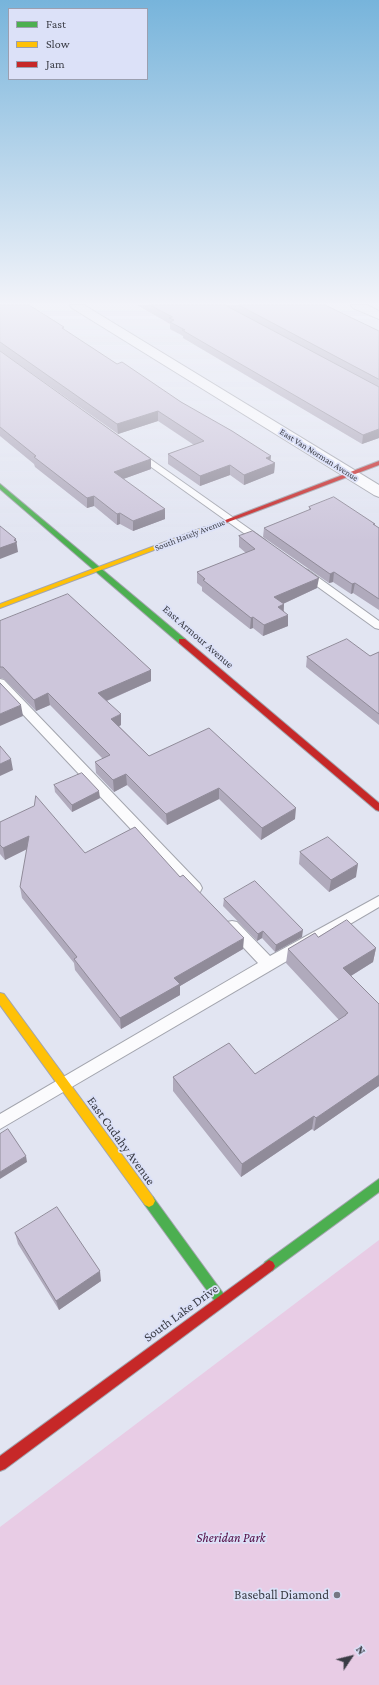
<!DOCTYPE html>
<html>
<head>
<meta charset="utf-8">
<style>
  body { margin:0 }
  #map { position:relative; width:379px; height:1685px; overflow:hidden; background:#e2e5f2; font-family:"Crimson Pro",serif }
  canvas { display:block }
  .legend { position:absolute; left:8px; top:8px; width:140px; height:72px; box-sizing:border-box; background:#dce1f8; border:1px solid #9b9fb0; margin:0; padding:5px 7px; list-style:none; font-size:12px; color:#3a3c45 }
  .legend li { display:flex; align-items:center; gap:8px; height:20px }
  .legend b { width:20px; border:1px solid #9b9fb0 }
  .north { position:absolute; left:331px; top:1637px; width:40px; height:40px; -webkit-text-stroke:3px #dce1f8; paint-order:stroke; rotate:55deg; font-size:11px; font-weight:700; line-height:16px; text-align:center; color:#3a3c45 }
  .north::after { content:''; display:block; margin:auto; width:14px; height:18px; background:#3a3c45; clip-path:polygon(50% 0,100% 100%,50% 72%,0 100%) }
</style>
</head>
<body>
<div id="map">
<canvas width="379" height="1685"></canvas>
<ul class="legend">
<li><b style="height:5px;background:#4caf50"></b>Fast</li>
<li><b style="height:5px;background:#ffc107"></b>Slow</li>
<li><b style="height:5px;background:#c62828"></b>Jam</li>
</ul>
<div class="north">N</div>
</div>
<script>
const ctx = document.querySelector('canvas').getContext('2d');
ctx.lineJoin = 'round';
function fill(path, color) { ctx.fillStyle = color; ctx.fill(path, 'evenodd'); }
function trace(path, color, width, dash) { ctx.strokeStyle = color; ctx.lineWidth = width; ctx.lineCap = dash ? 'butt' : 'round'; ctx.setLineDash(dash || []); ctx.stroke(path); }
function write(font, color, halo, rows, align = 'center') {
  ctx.font = font + ' "Crimson Pro",serif'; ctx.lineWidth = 3.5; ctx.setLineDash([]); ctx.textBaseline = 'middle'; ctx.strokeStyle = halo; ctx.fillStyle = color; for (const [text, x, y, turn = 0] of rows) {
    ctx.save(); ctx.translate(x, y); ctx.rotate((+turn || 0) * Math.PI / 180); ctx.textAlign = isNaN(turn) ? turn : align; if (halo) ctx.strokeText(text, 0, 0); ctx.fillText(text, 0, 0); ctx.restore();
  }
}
fill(new Path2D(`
  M379,1240V1685H0V1527Z`), '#e8cce5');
const lane = new Path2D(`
  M136,449L265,540L267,542L265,544H259L133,454L132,452L133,450Z
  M304,569L308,570L379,621V629L375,628L300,574L299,572Z
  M0,679L4,680L200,884L202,888L200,892L195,893L190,892L0,690Z
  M379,896V907L0,1129V1114L258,963L227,930L225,926L227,922L232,921L237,922L270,956Z`);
const street = new Path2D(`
  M70,305H84L379,485V497L374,495L72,308Z
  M351,305H367L379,311V319L353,308Z`);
const fast = new Path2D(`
  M0,484L185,639V643H179L0,489Z
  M379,1179V1192L273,1270L269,1272L265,1270L263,1266L265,1262Z
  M149,1195L153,1197L225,1296L227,1300L225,1304L221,1306L217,1304L145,1205L143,1201L145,1197Z`);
const slow = new Path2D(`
  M205,527L207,528V530L0,608V604Z
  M0,993L4,994L153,1197L155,1201L153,1205L149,1207L145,1205L0,1005Z`);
const jam = new Path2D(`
  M379,461V465L207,530L202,529Z
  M179,639H185L379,803V811L376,810L179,643Z
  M269,1260L273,1262L275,1266L273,1270L5,1469L0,1471V1456Z`);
trace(lane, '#a3a5ae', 2);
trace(street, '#a3a5ae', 2);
trace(fast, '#a3a5ae', 2);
trace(slow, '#a3a5ae', 2);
trace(jam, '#a3a5ae', 2);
fill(lane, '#fbfbfd');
fill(street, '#fbfbfd');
fill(fast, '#4caf50');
fill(slow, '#ffc107');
fill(jam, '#c62828');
fill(new Path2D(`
  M0,305L64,327V330L117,364L181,402L275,463L274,473L244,485L230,475L200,486L168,464V454L194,445L158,421L118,434L0,351Z
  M137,305H325L379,331V438L362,444L183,338V336L170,329V324Z
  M0,351L151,459V469L123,479L165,509V519L133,531L120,524L117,525L94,506L87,508L35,467L34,464L0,436Z
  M309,507L375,524V525L379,528V610L353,593L351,594L333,582L329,583L263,537L264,528L309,510Z
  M239,536L317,588L283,604H284V611L288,626L263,636L253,628L250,629L202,591V587L197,583V572L246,553L239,547Z
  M0,621L151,670V681L107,701L121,725L119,726L149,756L295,819L261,840L219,799L167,825L127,785L114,792L96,773L95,762L103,759L50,705L36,711L4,679L0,678Z
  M379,652V725L306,667L307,657L370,656Z
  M54,785L100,798L72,812L55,792Z
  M0,822L85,853L243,949L180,986V995L121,1029L75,970L74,963L22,898L20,887L27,849L5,860L0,854Z
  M300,852L356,877L329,892L299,864Z
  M224,899L302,937L275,952L262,938L257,941L223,906Z
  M318,937L376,948L373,962L351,976L379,1004V1086L314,1131L312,1129L241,1177L173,1091V1077L255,1074L339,1020L286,963L288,949Z
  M15,1233L101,1281L59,1310L18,1244Z`), '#b0aabc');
fill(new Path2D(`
  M158,411V421L118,434L117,424Z
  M379,429V438L362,444L363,435Z
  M271,456L270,465L275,463L274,473L244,485V475L266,458Z
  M151,459V469L115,482L114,472Z
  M230,465V475L200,486V476Z
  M94,496V506L87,508V498Z
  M165,509V519L133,531V521Z
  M120,513V524L117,525V514Z
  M16,539L18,552L0,559V548Z
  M334,572L333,582L329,583L330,574Z
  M319,578L317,588L274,608V597Z
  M355,583L353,593L351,594L352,584Z
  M284,604L283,615L278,607Z
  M288,615V626L263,636L264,625Z
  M253,617V628L250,629L251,618Z
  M151,670V681L99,704L98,693Z
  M48,693L50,705L36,711L34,700Z
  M21,705L23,716L0,726V714Z
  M121,714V725L112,730L111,719Z
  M11,759L13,770L0,776V764Z
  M126,774L127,785L114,792L113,780Z
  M219,788V799L167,825L166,814Z
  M99,791L100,798L72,812V805Z
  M296,808L295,819L261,840L262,828Z
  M29,836L31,847L5,860L3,848Z
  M358,864L356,877L329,892L331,880Z
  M303,930L302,937L275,952L276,945Z
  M263,931L262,938L257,941L258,934Z
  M244,938L243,949L180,986V995L121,1029L120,1018L174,978Z
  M376,948L373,962L341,982L343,968Z
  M379,1075V1086L314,1131L316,1118Z
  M314,1116L312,1129L241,1177L242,1164Z
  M26,1156L27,1162L0,1179V1172Z
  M100,1271L101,1281L59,1310L56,1301Z`), '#908b99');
const building = new Path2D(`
  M0,305H29L64,327L62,328L117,364L122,362L181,402L232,431L271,456L266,458L275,463L244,475L230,465L200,476L168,454L204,441L158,411L117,424L0,342Z
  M150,305H225L379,387V429L363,435L182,330H185L170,322L174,320L169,318L172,317Z
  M239,305H325L379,331V379Z
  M0,351L151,459L114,472L165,509L133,521L120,513L117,514L94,496L87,498L34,457L36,456L0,427Z
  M334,497L375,524H373L379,528V599L355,583L352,584L334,572L330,574L264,528L311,509L309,507Z
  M0,526L16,539L14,540L17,542L0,548Z
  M253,531L319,578L274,597L284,604L278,607L288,615L264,625L253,617L251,618L203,580L205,579L197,572L255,549L239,536Z
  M68,594L151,670L98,693L121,714L111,719L149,756L209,728L296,808L262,828L219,788L166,814L126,774L113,780L95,762L110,755L48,693L34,700L3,667H0V621Z
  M347,639L370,656L379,652V714L307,657Z
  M0,683L21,705L0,714Z
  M0,746L11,759L0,764Z
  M82,773L99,791L72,805L54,785Z
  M36,796L85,853L135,827L180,877L183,875L244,938L174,978L180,984L120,1018L74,959L77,957L20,887L29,836L3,848L0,845V822L34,806Z
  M328,837L358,864L331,880L300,852Z
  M255,881L303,930L276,945L263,931L258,934L224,899Z
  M347,920L376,948L343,968L379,1004V1075L316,1118L314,1116L242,1164L173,1077L229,1043L255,1074L346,1015V1014L348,1013L288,949L315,933L318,937Z
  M8,1129L26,1156L0,1172V1134Z
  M57,1207L100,1271L56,1301L15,1233Z`);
fill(building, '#cdc6db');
trace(building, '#908b99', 1);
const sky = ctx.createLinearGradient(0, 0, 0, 541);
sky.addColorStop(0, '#77b4db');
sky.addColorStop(0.56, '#f2f3f9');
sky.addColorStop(1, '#f2f3f900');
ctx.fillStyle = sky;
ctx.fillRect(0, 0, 379, 541);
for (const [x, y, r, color] of [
  [337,1595,4,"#757782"]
]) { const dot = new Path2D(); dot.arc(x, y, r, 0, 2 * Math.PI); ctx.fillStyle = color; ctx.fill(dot); trace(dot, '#dce1f8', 1.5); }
write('9px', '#3a3c45', '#dce1f8', [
  ["East Van Norman Avenue",319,455,32],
  ["South Hately Avenue",190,535,-21]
]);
write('11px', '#3a3c45', '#dce1f8', [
  ["East Armour Avenue",198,637,41]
]);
write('13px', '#3a3c45', '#dce1f8', [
  ["East Cudahy Avenue",121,1141,54],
  ["South Lake Drive",181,1313,-36]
]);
write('italic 13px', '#500841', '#dce1f8', [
  ["Sheridan Park",231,1538]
]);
write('13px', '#3a3c45', '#dce1f8', [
  ["Baseball Diamond",329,1595]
], 'right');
</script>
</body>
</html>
